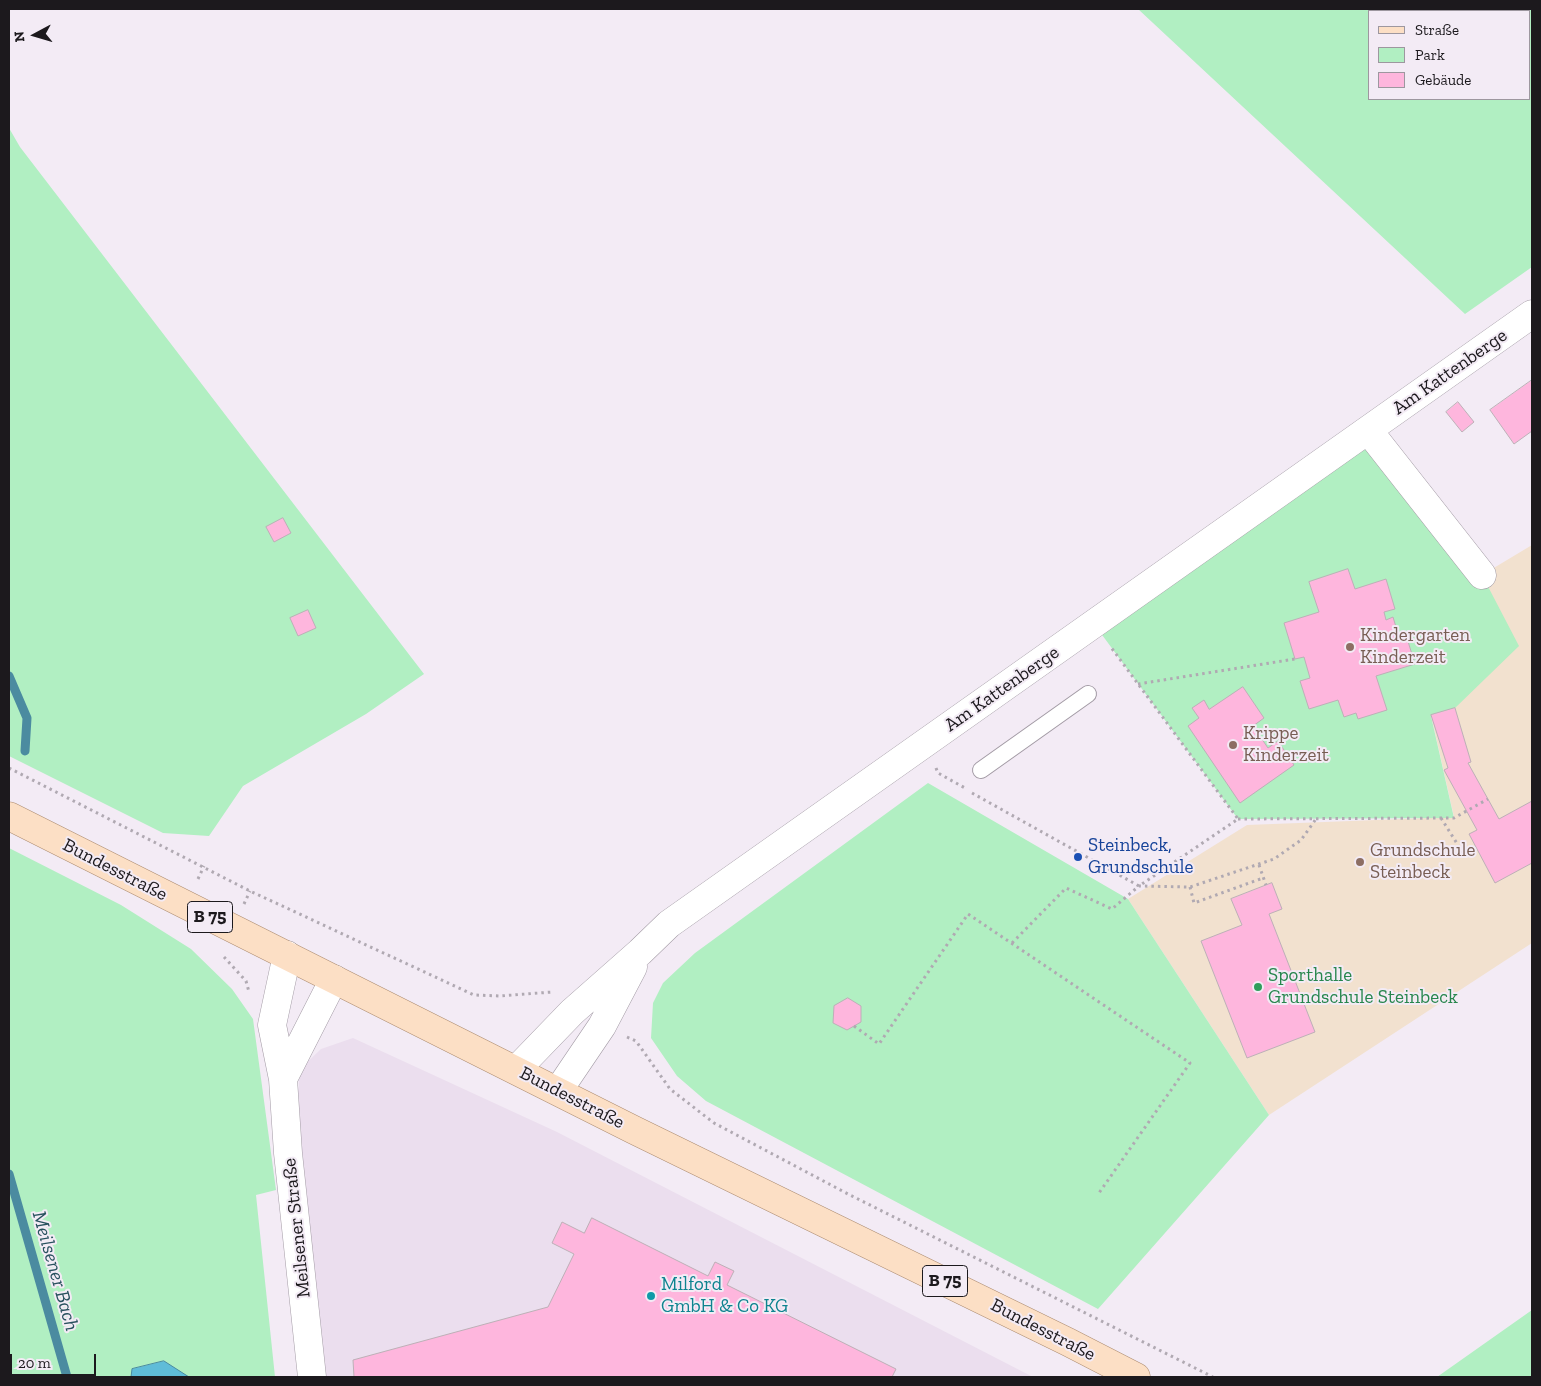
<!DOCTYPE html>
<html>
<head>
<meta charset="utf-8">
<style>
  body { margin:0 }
  #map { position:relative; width:1541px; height:1386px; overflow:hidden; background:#f3ebf5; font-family:"Zilla Slab",serif }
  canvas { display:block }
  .frame { position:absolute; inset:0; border:10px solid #1c191d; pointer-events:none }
  .legend { position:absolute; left:1368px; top:10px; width:162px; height:90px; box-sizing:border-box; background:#f3ebf5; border:1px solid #9d979f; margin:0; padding:6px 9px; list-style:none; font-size:15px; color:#1c191d }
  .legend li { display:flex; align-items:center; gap:10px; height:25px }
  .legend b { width:25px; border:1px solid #9d979f }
  .north { position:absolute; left:10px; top:10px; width:50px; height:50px; -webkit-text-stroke:4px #f3ebf5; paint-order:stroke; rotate:264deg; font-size:14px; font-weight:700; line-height:20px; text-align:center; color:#1c191d }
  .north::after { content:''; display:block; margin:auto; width:18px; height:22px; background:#1c191d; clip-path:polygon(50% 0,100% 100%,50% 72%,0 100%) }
  .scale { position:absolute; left:10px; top:1354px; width:86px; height:22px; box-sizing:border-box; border:2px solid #1c191d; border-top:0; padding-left:6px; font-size:15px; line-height:18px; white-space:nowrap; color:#1c191d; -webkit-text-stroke:4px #f3ebf5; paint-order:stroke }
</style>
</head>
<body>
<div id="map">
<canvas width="1541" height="1386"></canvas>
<div class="frame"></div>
<ul class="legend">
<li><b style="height:6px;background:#fcdfc5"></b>Straße</li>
<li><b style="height:14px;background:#b1efc2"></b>Park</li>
<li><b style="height:14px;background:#feb6dd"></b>Gebäude</li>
</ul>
<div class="north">N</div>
<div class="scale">20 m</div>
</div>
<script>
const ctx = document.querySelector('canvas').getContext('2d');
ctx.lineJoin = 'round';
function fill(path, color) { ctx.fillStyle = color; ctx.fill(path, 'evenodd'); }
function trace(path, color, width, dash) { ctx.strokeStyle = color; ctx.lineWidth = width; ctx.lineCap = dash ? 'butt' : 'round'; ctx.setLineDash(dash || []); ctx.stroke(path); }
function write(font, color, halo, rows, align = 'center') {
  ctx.font = font + ' "Zilla Slab",serif'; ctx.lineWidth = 4; ctx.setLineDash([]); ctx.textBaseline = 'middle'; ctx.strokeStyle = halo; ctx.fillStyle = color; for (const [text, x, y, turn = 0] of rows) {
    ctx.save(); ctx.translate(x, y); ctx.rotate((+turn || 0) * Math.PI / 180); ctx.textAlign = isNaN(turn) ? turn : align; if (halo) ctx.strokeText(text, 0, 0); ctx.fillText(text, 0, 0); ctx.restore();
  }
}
fill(new Path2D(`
  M353,1038L557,1132L1033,1377H326L296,1122L300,1069L321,1049Z`), '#ebdeee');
fill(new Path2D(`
  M1532,545V943L1269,1115L1128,899L1247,825L1454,817L1431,715L1482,575Z`), '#f2e1cf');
fill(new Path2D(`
  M1138,9H1532V267L1465,314ZM1370,11H1530V99H1370Z
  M9,128L20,147L424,674L366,714L243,786L209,836L163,833L9,756Z
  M1368,430L1482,575L1519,646L1455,708L1431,716L1454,818L1238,819L1094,624Z
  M928,783L1128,899L1269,1115L1098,1309L706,1101L677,1076L651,1038L653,1003L663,983L695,953Z
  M9,848L121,905L191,949L232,989L253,1019L276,1190L256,1195L275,1377H9Z
  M1532,1310V1377H1437Z`), '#b1efc2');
const water = new Path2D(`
  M164,1361L189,1377H131L132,1369Z`);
fill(water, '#5fbcd8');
trace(water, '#4b8ba0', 1);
trace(new Path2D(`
  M9,676L27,718L25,751
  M9,1174L67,1377`), '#4b8ba0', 9);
const building = new Path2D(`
  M1532,380V431L1514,444L1490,410Z
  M1458,402L1474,422L1462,432L1446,412Z
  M283,518L291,533L274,542L266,527Z
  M1348,569L1355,589L1386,579L1395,609L1384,612L1386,620L1393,617L1399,637L1406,635L1415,664L1376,676L1387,710L1358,719L1356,713L1344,717L1338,700L1309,709L1300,681L1310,678L1304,657L1295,659L1284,623L1319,612L1309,582Z
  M308,610L316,628L298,636L290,618Z
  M1243,687L1264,718L1253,726L1268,748L1278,741L1294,765L1240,803L1188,726L1199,718L1192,708L1204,700L1209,709Z
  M1455,708L1471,762L1468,763L1499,819L1532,801V863L1495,883L1469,834L1477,830L1444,770L1448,768L1431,715Z
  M1272,883L1282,909L1269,914L1315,1032L1247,1058L1201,941L1242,925L1231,899Z
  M848,998L861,1006V1022L847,1030L833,1023L834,1006Z
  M592,1218L708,1276L715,1262L734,1271L727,1285L896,1369L892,1377H354L353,1360L548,1307L574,1254L552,1243L562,1222L584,1233Z`);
fill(building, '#feb6dd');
trace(building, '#bdb0b7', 1);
const lane = new Path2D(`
  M981,770L1088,694`);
const street = new Path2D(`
  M1368,430L1482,575
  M287,955L272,1025L283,1079L288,1153L312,1377
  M516,1070L572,1012L640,952L669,924L1532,314
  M283,1079L334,979
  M558,1091L602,1026L633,967`);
const primary = new Path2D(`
  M9,816L634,1130L1068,1342L1136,1377`);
trace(lane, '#a39ba5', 18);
trace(street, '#a39ba5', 29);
trace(primary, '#ac8c71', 29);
trace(new Path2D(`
  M1138,684L1295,659
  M9,768L250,891L474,995L500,996L552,992
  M936,768L938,773L965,788
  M972,793L1139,886L1238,819L1110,646
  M1441,818L1463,853
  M1238,819L1454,818L1488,799
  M1259,865L1266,885
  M198,879L204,866
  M1190,887L1194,903L1263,878
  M244,904L250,891
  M1012,943L1066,888L1112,909L1139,886L1190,887L1274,859L1301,840L1316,819
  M224,957L246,981L249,992
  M854,1026L879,1044L968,914L1190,1063L1099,1193
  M627,1037L636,1041L670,1089L714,1123L848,1194L1213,1377`), '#b0a9b2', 3, [2.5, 4]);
trace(lane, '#fff', 16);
trace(street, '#fff', 28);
trace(primary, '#fcdfc5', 28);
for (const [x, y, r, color] of [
  [1350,647,5,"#8d6e63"],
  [1233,745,5,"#8d6e63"],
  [1078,857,5,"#1a4fb4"],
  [1360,862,5,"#8d6e63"],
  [1258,987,5,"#2e9e5b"],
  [651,1296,5,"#0f9aa8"]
]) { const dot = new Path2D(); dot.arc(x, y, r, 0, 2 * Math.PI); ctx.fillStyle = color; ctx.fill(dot); trace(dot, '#f3ebf5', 2); }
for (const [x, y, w] of [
  [210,917,45],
  [945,1281,45]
]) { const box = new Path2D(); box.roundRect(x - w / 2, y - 15.5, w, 31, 4); ctx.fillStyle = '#f3ebf5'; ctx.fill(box); trace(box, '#1c191d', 1); }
write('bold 18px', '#1c191d', null, [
  ["B 75",210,917],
  ["B 75",945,1281]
]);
write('19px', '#1c191d', '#f3ebf5', [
  ["Am Kattenberge",1450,372,-35],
  ["Am Kattenberge",1002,689,-35],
  ["Bundesstraße",115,870,27],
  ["Bundesstraße",572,1098,27],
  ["Meilsener Straße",297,1228,-96],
  ["Bundesstraße",1043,1330,27]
]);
write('19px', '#785e54', '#f3ebf5', [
  ["Kindergarten",1360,636],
  ["Kinderzeit",1360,658],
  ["Krippe",1243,734],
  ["Kinderzeit",1243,756],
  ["Grundschule",1370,851],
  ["Steinbeck",1370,873]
], 'left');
write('19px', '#164399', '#f3ebf5', [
  ["Steinbeck,",1088,846],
  ["Grundschule",1088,868]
], 'left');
write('19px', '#27864d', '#f3ebf5', [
  ["Sporthalle",1268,976],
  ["Grundschule Steinbeck",1268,998]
], 'left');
write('19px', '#0d838f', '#f3ebf5', [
  ["Milford",661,1285],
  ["GmbH & Co KG",661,1307]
], 'left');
write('italic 20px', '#28515e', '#f3ebf5', [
  ["Meilsener Bach",55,1271,74]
]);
</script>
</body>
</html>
